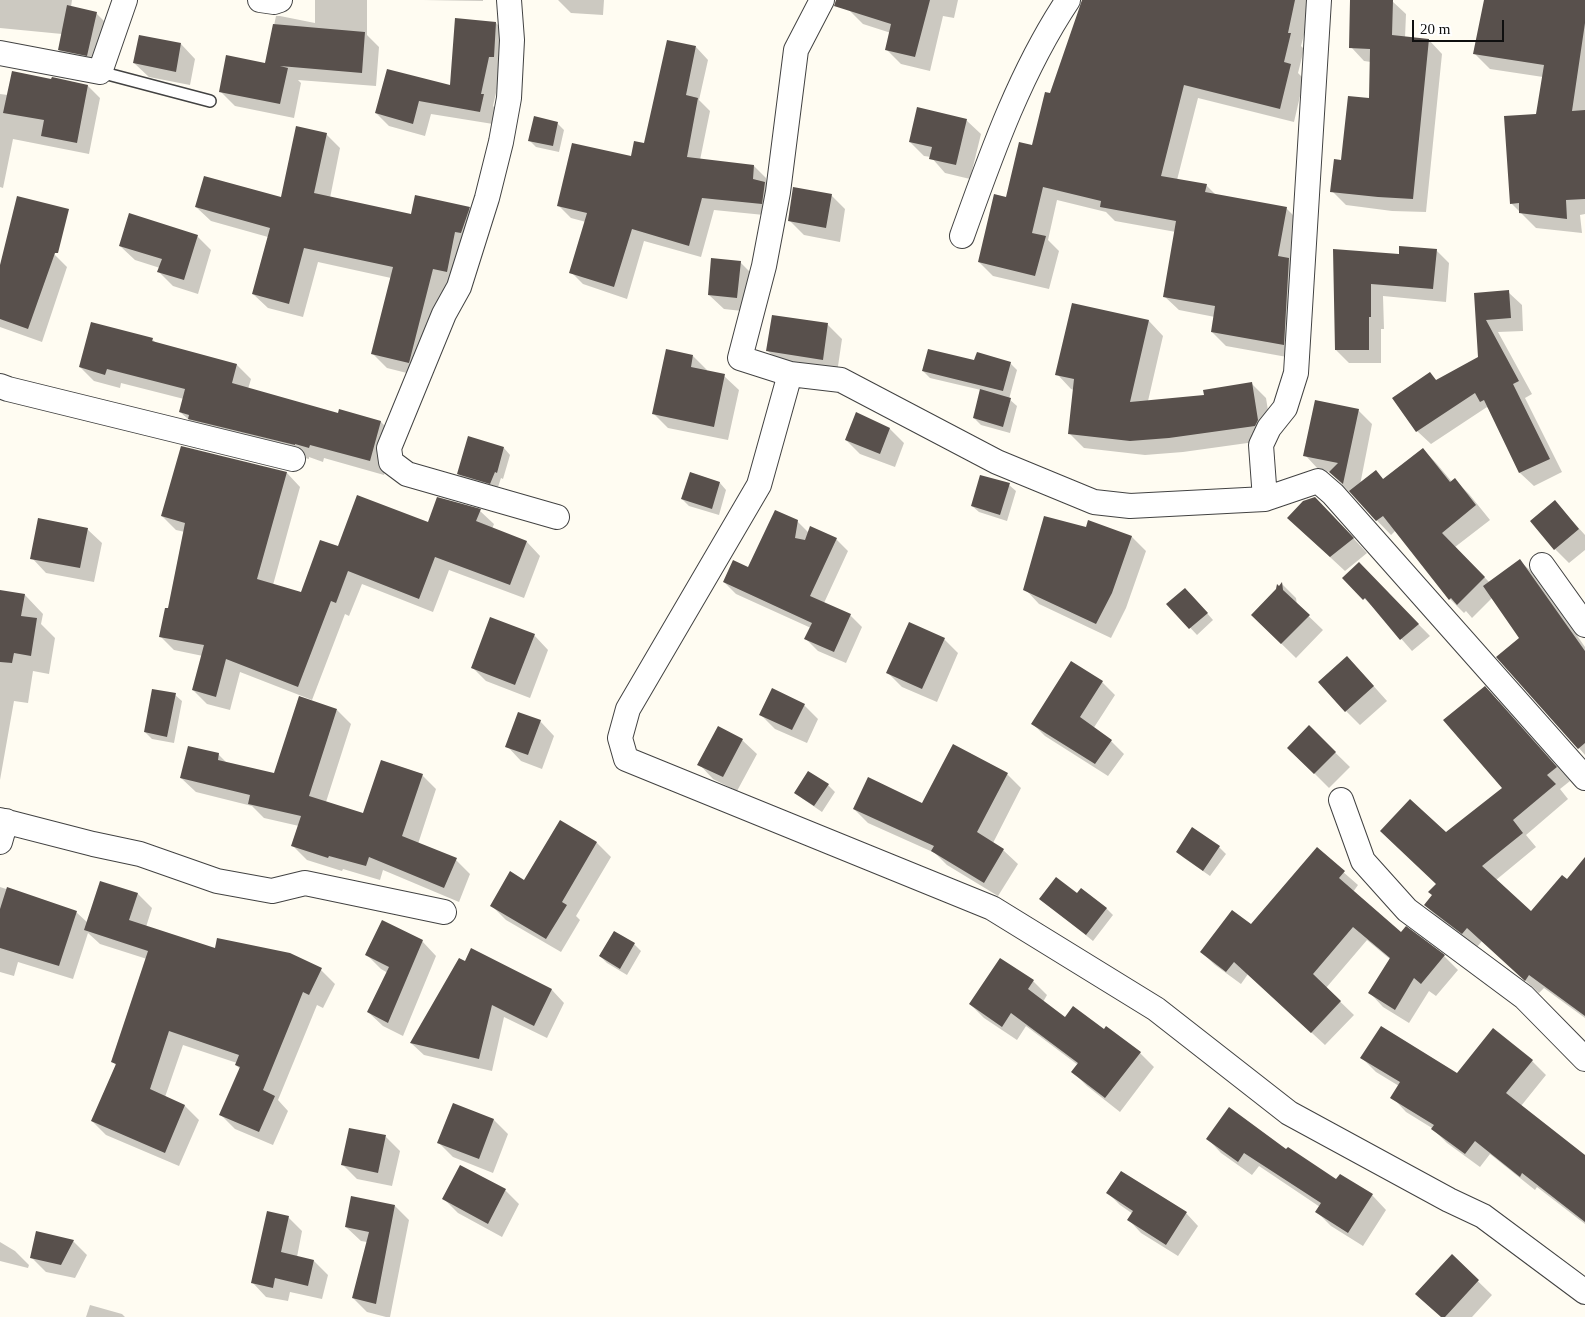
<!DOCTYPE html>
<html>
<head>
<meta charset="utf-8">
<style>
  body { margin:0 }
  #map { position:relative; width:1585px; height:1317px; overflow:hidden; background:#fffcf2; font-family:"Times New Roman",serif }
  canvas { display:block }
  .scale { position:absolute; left:1412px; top:20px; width:92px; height:22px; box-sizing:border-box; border:2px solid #0f0f0f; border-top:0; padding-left:6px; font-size:15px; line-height:18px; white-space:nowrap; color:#0f0f0f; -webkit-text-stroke:4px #fff; paint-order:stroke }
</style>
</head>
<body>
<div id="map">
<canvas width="1585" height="1317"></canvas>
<div class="scale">20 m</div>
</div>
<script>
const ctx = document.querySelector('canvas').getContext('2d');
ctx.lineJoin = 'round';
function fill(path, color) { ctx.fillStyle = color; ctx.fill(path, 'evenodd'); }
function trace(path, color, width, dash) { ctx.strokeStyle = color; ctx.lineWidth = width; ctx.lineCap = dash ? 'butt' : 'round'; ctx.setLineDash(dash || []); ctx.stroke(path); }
fill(new Path2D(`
  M0,0H72L71,7L96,13L110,27L101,69L73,64L59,50L62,34L0,28Z
  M315,0H367V35L379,47L376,86L298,80L301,83L294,118L235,106L220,91L266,64L276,16H280L315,23Z
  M423,0H483V1Z
  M558,0H604L603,15L571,13Z
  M852,0H958L954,18L943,16L930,71L901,64L886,49L891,33L863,24L849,10Z
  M1090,0H1313L1301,46L1304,49L1298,73L1304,79L1294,122L1198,98L1177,180L1206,185L1216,195L1286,208L1300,222L1298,359L1226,346L1212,332L1215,317L1179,310L1164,296L1176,232L1115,221L1106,212L1057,200L1048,240L1059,251L1049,289L993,276L979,262L1007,198L1033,147L1051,95Z
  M1351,0L1392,1L1406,14L1405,38L1429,40L1442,54L1426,212L1392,211L1346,205L1332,191L1342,161L1370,99L1371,62L1364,61L1351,47Z
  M1485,0H1585V214L1580,215L1582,233L1536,228L1511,203L1537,115L1543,77L1490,69L1475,54Z
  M496,23L509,36L493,106L496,109L493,124L431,114L425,136L389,126L376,113L451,87Z
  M181,44L195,59L190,85L149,77L134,63Z
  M696,47L708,60L699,100L710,111L700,160L754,166L766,178V183L777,195L774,216L714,210L701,257L644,241L627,299L583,284L571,272L586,222L571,218L559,206L632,158L645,145Z
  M53,78L88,86L100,98L89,154L13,139L3,188L0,187V94L8,95L52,80Z
  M966,120L981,134L970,179L945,173L931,157L924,156L910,142Z
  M557,123L564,130L559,152L536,147L529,140Z
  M326,134L340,148L330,198L412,215L469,208L484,222L461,285L447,282L423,377L387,368L373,354L391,278L318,262L303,317L268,308L253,294L268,237L211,221L196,207L282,199Z
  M831,195L845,209L840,242L804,235L790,221Z
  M197,236L211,250L198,294L173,286L159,272L160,268L135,260L120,246Z
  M1334,250L1400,256L1436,250L1449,263L1446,302L1383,296L1384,329H1381V363H1349L1336,350Z
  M54,254L67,267L42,342L0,327V270Z
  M740,262L755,277L751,312L724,309L709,295Z
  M1508,292L1522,305L1523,331L1498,332L1532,394L1525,398L1562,472L1534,486L1520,473L1490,410L1487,407L1431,444L1417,431L1394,398L1430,374L1437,381L1479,358L1475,294Z
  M1073,304L1149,321L1163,336L1148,401L1205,396L1252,384L1266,398L1272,435L1269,440L1183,452L1145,455L1084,448L1069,433L1074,390L1071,389L1057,374Z
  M773,316L828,325L842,339L837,373L782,365L767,350Z
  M152,339L157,344L237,365L251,379L248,389L339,415L381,422L395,436L384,475L324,458L323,462L309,457V459L204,433L180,412L184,399L121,383L120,388L94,381L80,367Z
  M693,356L707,370V372L724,376L739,390L728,440L668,428L653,413Z
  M975,362L1010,363L1017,370L1009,399L1017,406L1010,433L981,425L974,418L981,390L930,378L923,371Z
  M1358,410L1372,424L1360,485L1376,472L1384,480L1423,449L1437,464L1452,482L1455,480L1469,494L1490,520L1455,547L1490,583L1520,561L1534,574L1585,647V755L1579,748L1521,638L1492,598L1472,618L1466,611L1464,613L1450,599L1396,530L1391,535L1330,472L1319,470L1305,455Z
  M856,414L890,429L904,443L895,467L860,454L846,440Z
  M504,448L510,455L503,479L501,478L497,490L465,480L458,474Z
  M287,473L300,487L273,585L301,593L338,548L480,511L494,524L492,529L527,542L540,556L524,598L449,570L433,612L362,584L349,616L345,614L312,700L240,672L230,710L207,704L193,690L203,656L174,650L160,636L169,610L185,532L176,530L162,516Z
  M720,483L726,490L719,515L689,506L682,499Z
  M1009,485L1016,491L1007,521L979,512L972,506Z
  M1555,502L1585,535V550L1569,563L1555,549Z
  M1329,512L1367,553L1345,571L1303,532Z
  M797,521L809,533L836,539L848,551L824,603L850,615L862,627L846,663L818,651L806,639L811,628L736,594L724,582L749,569Z
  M1089,522L1132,537L1146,551L1126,608L1111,638L1039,604L1025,589L1086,529Z
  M87,529L102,543L94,582L46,573L32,558Z
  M1359,564L1430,636L1412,651L1376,610L1344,578Z
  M1282,584L1296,598L1297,605L1323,630L1296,658L1252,615Z
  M0,591L25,595L43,614L41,624L55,638L49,674L33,671L28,703L14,701L0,780Z
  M1192,596L1213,620L1197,635L1168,604Z
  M534,635L548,650L530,698L486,681L472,667Z
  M944,639L958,653L937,702L902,687L888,673Z
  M1361,672L1387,701L1360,725L1346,711Z
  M1102,682L1115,695L1093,729L1111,741L1124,754L1108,776L1045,736L1032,723Z
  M175,695L182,701L174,743L152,739L145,732Z
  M1499,701L1570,781L1560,789L1568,799L1526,835L1536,847L1496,880L1531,913L1567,881L1585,859V1018L1544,988L1539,993L1482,941L1477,947L1439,919L1425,905L1434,895L1438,884L1446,834L1503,788Z
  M804,705L818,719L807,743L775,729L761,715Z
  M337,710L351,724L326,802L364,814L422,775L436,789L418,844L456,860L470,874L459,902L383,870L380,880L343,869L342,871L307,860L293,846L299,826L264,818L252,806L196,792L181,778L218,754L227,763L275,775Z
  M540,721L554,736L542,769L521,761L507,746Z
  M1309,727L1350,767L1329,788L1303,762Z
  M742,740L757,754L737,791L713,779L699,764Z
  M1007,774L1021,788L993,843L1003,850L1018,864L998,896L947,865L935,853L868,823L854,809L923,804Z
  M828,785L835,792L822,812L803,799L796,792Z
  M560,822L597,843L611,857L576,916L580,920L561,952L506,920L491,905L525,882Z
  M1193,829L1219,847L1226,854L1210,876L1184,858L1177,852Z
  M1317,849L1358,885L1353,892L1401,934L1444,956L1458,970L1436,996L1429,991L1409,1023L1383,1007L1370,993L1391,960L1367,940L1326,988L1354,1015L1325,1045L1248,974L1241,984L1215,965L1201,952L1251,926Z
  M101,882L138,894L152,908L146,927L216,950L290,954L321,970L335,984L323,1008L317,1005L278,1100L288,1111L273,1145L235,1129L221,1115L240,1069L236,1065L237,1063L183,1045L165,1097L185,1106L199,1120L179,1166L106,1135L92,1121L116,1065L113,1062L147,959L100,944L88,933L73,979L18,962L14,976L0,972V887L76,912L88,923Z
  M1077,895L1106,908L1113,915L1093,941L1041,899Z
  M422,941L436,956L403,1036L383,1026L368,1012L388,973L381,969L367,955Z
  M634,944L641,951L627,975L607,963L600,956Z
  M472,949L552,990L564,1003L547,1038L504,1017L492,1071L424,1055L411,1043L465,963Z
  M1033,981L1047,995L1043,1002L1065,1019L1104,1031L1140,1053L1154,1067L1120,1112L1087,1086L1073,1072L1078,1065L1026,1026L1017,1040L984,1018L970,1004Z
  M1362,1058L1457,1075L1532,1061L1546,1075L1521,1106L1584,1156L1585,1154V1224L1537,1187L1535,1190L1490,1154L1480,1167L1447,1143L1432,1128L1406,1112L1392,1097L1399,1086L1376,1072Z
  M454,1105L494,1120L508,1134L493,1173L453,1157L439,1143Z
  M386,1137L400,1151L392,1186L357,1179L342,1164Z
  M1207,1138L1287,1151L1337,1181L1372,1195L1386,1210L1363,1246L1331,1226L1317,1212L1320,1207L1259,1166L1252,1175L1221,1153Z
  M505,1190L519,1204L502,1237L458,1213L444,1199Z
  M1108,1193L1186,1213L1198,1226L1178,1256L1141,1233L1129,1220L1133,1214L1120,1205Z
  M395,1206L409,1220L390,1317H386L367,1312L353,1298L367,1242L361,1241L346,1227Z
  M288,1217L302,1231L297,1257L314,1261L328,1275L322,1299L290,1292L288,1301L266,1297L252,1282Z
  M73,1241L87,1255L75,1278L46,1272L31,1257Z
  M0,1242L15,1251L29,1265L28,1268L0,1261Z
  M1452,1256L1492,1295L1472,1317H1441Z
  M90,1305L122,1314L125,1317H86Z`), '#0003');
fill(new Path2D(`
  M836,0H930L915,57L885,50L891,24L834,6Z
  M1082,0H1295L1288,33H1291L1284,62L1291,64L1280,109L1184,85L1161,176L1207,184L1205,192L1287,207L1278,256L1289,258L1284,345L1211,332L1215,306L1163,297L1176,221L1100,207L1101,201L1043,187L1032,233L1046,236L1035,276L978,262L994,194L1006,197L1019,142L1032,145L1045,92L1050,93Z
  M1350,0H1393L1392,35L1429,39L1413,199L1378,197L1330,192L1334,159L1341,160L1348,96L1369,98L1370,49L1349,48Z
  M1484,0H1585V23L1572,111L1585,110V199L1566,200L1567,219L1519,213V203L1510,204L1504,116L1536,114L1544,65L1473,54Z
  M67,5L97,12L87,56L58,50Z
  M455,18L496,22L494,57H489L481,94H484L480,112L419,101L413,124L375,113L387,69L450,85Z
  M273,24L365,32L362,73L280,66L288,68L280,104L219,92L226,55L265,63Z
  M139,35L181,43L176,72L133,63Z
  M667,40L696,46L686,95L698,98L687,157L754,165L753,179L765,182L762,204L702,198L689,246L632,229L614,287L569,273L587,213L557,206L572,143L631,156L634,141L644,143Z
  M12,71L51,79L52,77L88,85L77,143L41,136L44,120L3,113Z
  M917,107L967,119L956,165L929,159L932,147L909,142Z
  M534,116L558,122L553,146L528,141Z
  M296,126L327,133L314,193L411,214L415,195L470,207L461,233L455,232L447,272L433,269L409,363L371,354L393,267L304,248L289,304L252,294L270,228L195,207L204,176L281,197Z
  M793,187L832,194L826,228L788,221Z
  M17,196L69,209L58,253H55L28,329L0,319V265Z
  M129,213L198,235L184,280L157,272L162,259L119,246Z
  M1399,246L1437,249L1433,289L1371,284V317H1369V350H1335L1333,249L1399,254Z
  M711,258L741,261L737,298L708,295Z
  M1509,290L1511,318L1486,320L1519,381L1513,384L1550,459L1519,473L1484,400L1480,402L1475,393L1416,432L1392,398L1430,372L1436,380L1478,357L1474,293Z
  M1072,303L1149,320L1130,402L1204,395L1203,390L1252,382L1258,420L1255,426L1169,438L1130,441L1068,434L1074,379L1055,375Z
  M772,315L828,323L823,360L766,351Z
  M91,322L153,338L152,341L237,364L232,383L338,413L339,409L381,421L370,461L310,445L309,448L295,444V445L188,419L189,415L179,412L185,389L107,369L105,375L79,367Z
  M666,349L693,355L691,367L725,374L714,427L652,414Z
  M928,349L974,360L977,352L1011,362L1003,391L922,371Z
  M980,389L1011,398L1003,427L973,418Z
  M1315,400L1359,409L1343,484L1329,472L1338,463L1303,456Z
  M856,412L890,428L880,454L845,440Z
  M468,436L504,447L497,473L495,472L490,484L457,474Z
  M181,446L287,472L257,579L301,592L320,540L338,546L357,495L428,522L437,497L481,509L476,521L527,541L510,585L435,557L419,599L348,571L336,603L331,601L298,687L226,659L216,697L192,690L204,645L159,637L165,608H168L185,523L161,516Z
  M1423,448L1450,482L1455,478L1476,505L1442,533L1485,577L1457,605L1451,598L1449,600L1383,516L1376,521L1349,491L1376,470L1383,479Z
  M690,472L720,482L712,509L681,499Z
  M980,475L1010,483L1000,515L971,506Z
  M1315,497L1354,538L1330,557L1287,518L1303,501Z
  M1555,500L1579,529L1554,550L1530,521Z
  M775,510L798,520L795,538L805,540L810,526L837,538L810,596L851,614L834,652L804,639L812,623L723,582L733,560L748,567Z
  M1044,516L1086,527L1088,520L1132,536L1112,593L1096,624L1023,590Z
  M38,518L88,528L80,568L30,559Z
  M1520,559L1585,651V743L1578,749L1496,657L1519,638L1483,586Z
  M1359,562L1419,624L1400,640L1365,598L1363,600L1342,578Z
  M1282,582L1283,590L1310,615L1281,644L1251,615L1276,589L1277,584L1279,586Z
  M1185,588L1208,613L1189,629L1166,604Z
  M0,590L25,594L21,616L37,618L31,656L14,653L12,663L0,662Z
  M490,617L535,634L515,685L471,668Z
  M909,622L945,638L922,689L886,673Z
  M1347,656L1374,686L1345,712L1318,682Z
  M1071,661L1103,681L1080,717L1112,740L1095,764L1031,724Z
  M1485,686L1557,767L1547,775L1556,784L1513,820L1523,833L1482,866L1531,911L1562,875L1567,879L1585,857V1016L1529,975L1525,981L1467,928L1462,934L1424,905L1432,895L1428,892L1436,884L1380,831L1410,799L1446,832L1502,788L1443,720Z
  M772,688L805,704L792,730L759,715Z
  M152,689L176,693L167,737L144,732Z
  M299,696L337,709L309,796L363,813L381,760L423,774L402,836L457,858L444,888L369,857L366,866L329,856L328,858L291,846L301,816L248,804L250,795L180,778L188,746L219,753L218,760L274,773Z
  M518,712L541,720L528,755L505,747Z
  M1309,725L1336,752L1314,774L1287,748Z
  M718,726L743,739L723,777L697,765Z
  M953,744L1008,773L977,832L1004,849L984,883L931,851L934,846L853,809L868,777L922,803Z
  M808,771L829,784L814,806L794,793Z
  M560,820L597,842L562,902L567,905L546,939L490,906L510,871L524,880Z
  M1192,827L1220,846L1203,871L1176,852Z
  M1317,847L1345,871L1339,878L1401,932L1406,926L1445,955L1421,984L1414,978L1395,1010L1368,993L1390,958L1353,927L1313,974L1341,1001L1311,1033L1234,962L1226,972L1200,952L1232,910L1251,924Z
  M1056,877L1077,893L1081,888L1107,908L1086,935L1039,899Z
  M100,881L138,893L129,920L215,948L217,938L290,953L322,968L309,995L303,992L263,1090L275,1096L259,1132L219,1115L240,1067L235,1065L239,1055L169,1031L150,1089L185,1105L165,1153L91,1121L116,1064L111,1062L148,951L84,930Z
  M7,887L77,911L59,966L0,948V909Z
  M382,920L423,940L388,1023L367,1012L389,967L365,955Z
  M614,931L635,943L620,969L599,956Z
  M471,948L552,989L534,1026L492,1005L479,1059L410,1043L459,958L465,961Z
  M1000,958L1034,980L1028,989L1065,1017L1073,1006L1104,1029L1106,1026L1141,1052L1105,1098L1071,1072L1078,1063L1011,1013L1002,1027L969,1004Z
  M1381,1026L1457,1073L1493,1028L1533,1060L1506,1093L1585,1155V1222L1522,1173L1520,1177L1475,1141L1465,1154L1431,1129L1434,1125L1390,1098L1400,1082L1360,1058Z
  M453,1103L494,1119L479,1159L437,1143Z
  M1229,1107L1286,1149L1288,1147L1336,1179L1340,1174L1373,1194L1348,1233L1315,1212L1321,1203L1244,1153L1238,1162L1206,1139Z
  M349,1128L386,1135L378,1173L341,1165Z
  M460,1165L506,1189L488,1224L442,1199Z
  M1121,1171L1187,1212L1166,1245L1127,1220L1133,1211L1106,1193Z
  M351,1196L395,1205L376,1304L352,1298L369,1232L345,1227Z
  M267,1211L289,1216L281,1252L314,1260L308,1286L275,1278L273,1288L251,1283Z
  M36,1231L74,1240L61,1265L30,1258Z
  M1452,1254L1479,1280L1445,1317H1441L1415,1294Z`), '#58504c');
const service = new Path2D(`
  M100,72L210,101`);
const minor = new Path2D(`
  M260,0L274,2L280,0
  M509,0L512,40L509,98L501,142L487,198L459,287L444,314L389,448L391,462L407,474L557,517
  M822,0L796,50L778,192L764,266L740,358L790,374L841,380L997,462L1094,502L1130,506L1265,499L1318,481L1333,494L1585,778
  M0,53L100,72L125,0
  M962,236C991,155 1020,72 1068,0
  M790,374L759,485L628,709L620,738L626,759L992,908L1156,1009L1289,1113L1449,1200L1483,1216L1585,1292
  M0,386L8,389L293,459
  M1265,499L1261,445L1269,428L1285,408L1296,373L1319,0
  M1542,565L1585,625
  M1341,800L1363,861L1407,910L1524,997L1585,1059
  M0,820L93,844L140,854L217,881L272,891L305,883L444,912
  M0,842L6,821`);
trace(service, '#424242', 14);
trace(minor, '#424242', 26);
trace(service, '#fff', 11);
trace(minor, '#fff', 24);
</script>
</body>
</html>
